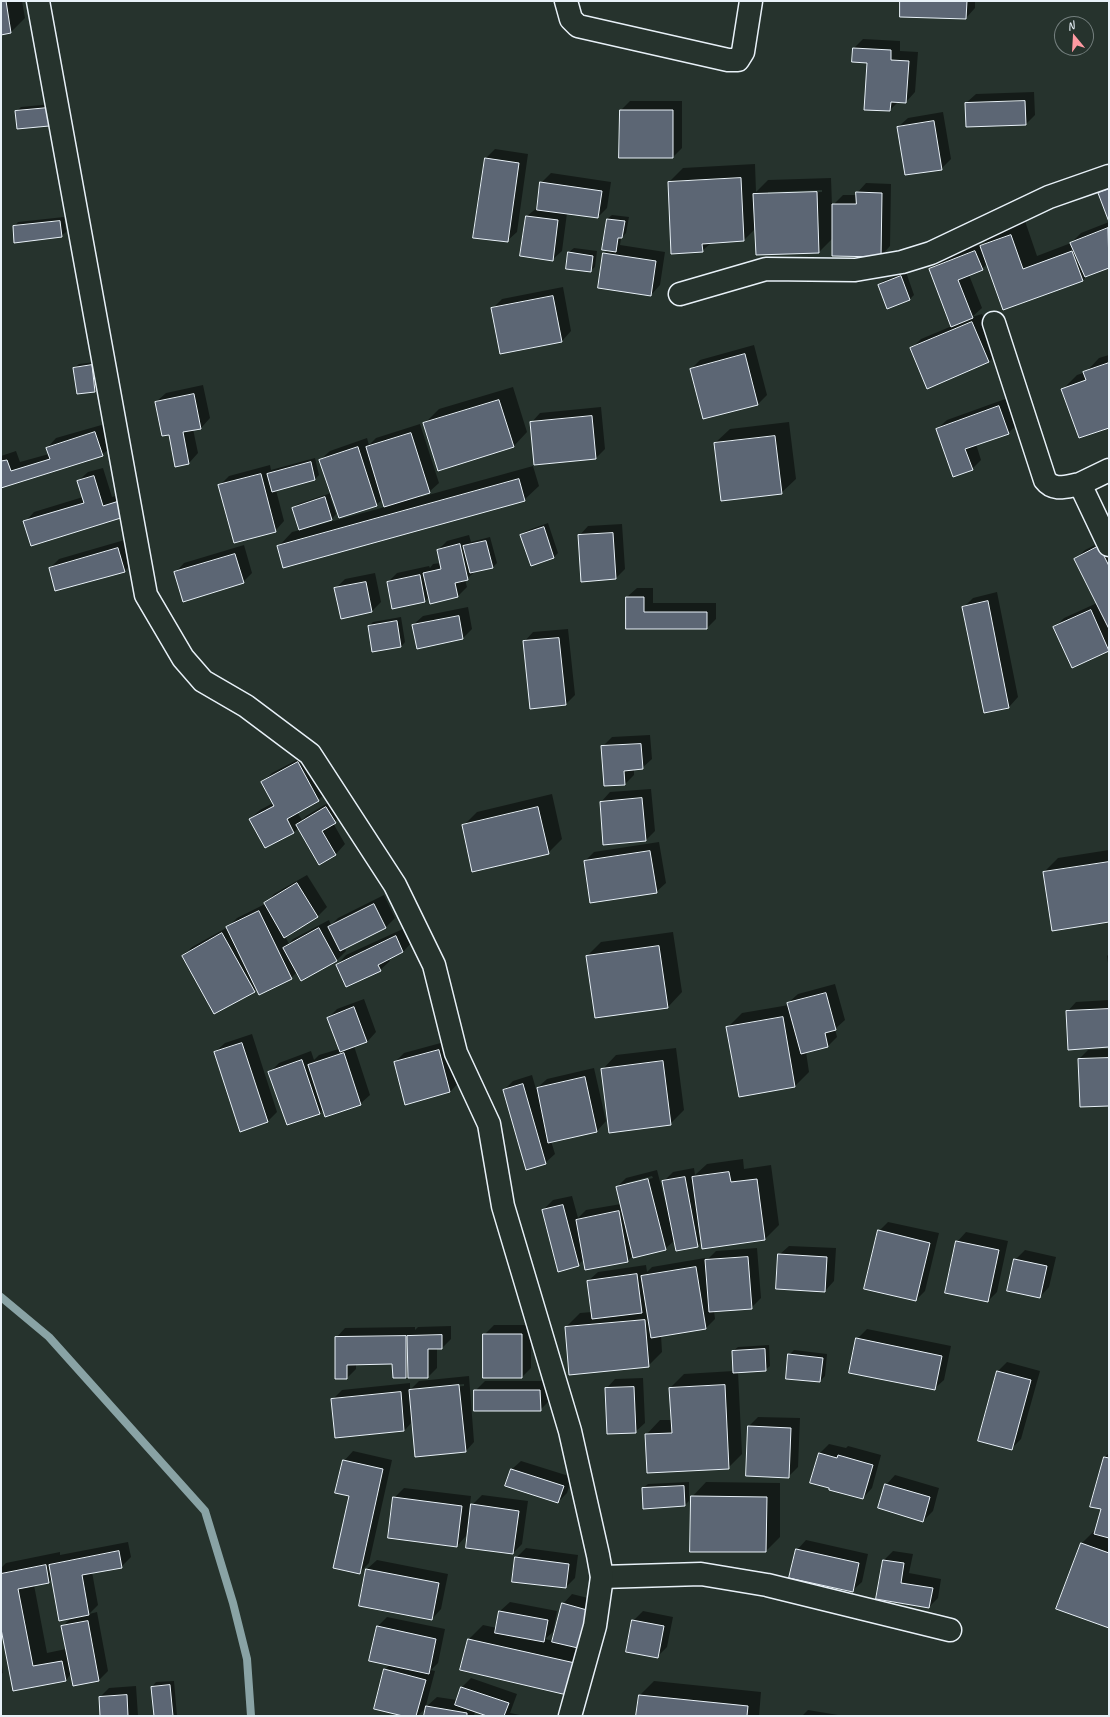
<!DOCTYPE html>
<html>
<head>
<meta charset="utf-8">
<style>
  body { margin:0 }
  #map { position:relative; width:1110px; height:1717px; overflow:hidden; background:#26332d; font-family:Caveat,sans-serif }
  canvas { display:block }
  .frame { position:absolute; inset:0; border:2px solid #e8f1f8; pointer-events:none }
  .north { position:absolute; left:1054px; top:16px; width:40px; height:40px; box-sizing:border-box; background:#26332d; border:1px solid #747f7e; border-radius:50%; rotate:342deg; font-size:11px; font-weight:700; line-height:16px; text-align:center; color:#e8f1f8 }
  .north::after { content:''; display:block; margin:auto; width:14px; height:18px; background:#ff9aa2; clip-path:polygon(50% 0,100% 100%,50% 72%,0 100%) }
</style>
</head>
<body>
<div id="map">
<canvas width="1110" height="1717"></canvas>
<div class="frame"></div>
<div class="north">N</div>
</div>
<script>
const ctx = document.querySelector('canvas').getContext('2d');
ctx.lineJoin = 'round';
function fill(path, color) { ctx.fillStyle = color; ctx.fill(path, 'evenodd'); }
function trace(path, color, width, dash) { ctx.strokeStyle = color; ctx.lineWidth = width; ctx.lineCap = dash ? 'butt' : 'round'; ctx.setLineDash(dash || []); ctx.stroke(path); }
fill(new Path2D(`
  M1,1H22L25,18L11,32L1,34Z
  M901,1H975V8L966,18Z
  M863,39L900,41V51L918,52L915,92L906,102L899,101L890,110L868,62L854,48Z
  M1034,92L1035,115L1026,124L966,103L976,94Z
  M630,101H682V148L673,157L621,110Z
  M52,104L54,121L49,125L18,128L17,111L21,107Z
  M943,112L951,159L941,169L898,127L908,118Z
  M495,149L528,154L517,232L507,241L486,158Z
  M755,164L756,192L768,180L831,178L832,206L843,195H857V193L866,183L891,184L890,246L881,256L833,238L819,252L756,228L744,240L712,242L702,251L669,182L683,168ZM822,190V192L768,194V192Z
  M551,173L611,182L607,208L598,217L567,213L562,251L552,260L527,216L538,207L541,183Z
  M1109,184V219L1099,193Z
  M612,215L629,217L626,233L621,238L620,245L665,252L660,285L651,295L604,254L608,250L607,219Z
  M64,217L66,232L61,236L14,227L18,222Z
  M1025,221L1037,256L1071,243L1081,233L1109,222V267L1088,275L1083,280L1003,309L987,264L982,269L969,275L982,308L972,317L982,314L998,352L989,362L912,348L921,339L952,326L930,269L939,260L984,243L995,232Z
  M574,248L597,251L595,267L590,271L569,252Z
  M906,272L914,295L910,299L888,308L879,286L883,281Z
  M563,287L571,331L562,341L493,308L502,299Z
  M754,345L767,395L757,405L691,369L700,360Z
  M1109,355V426L1063,389L1077,375L1086,372L1099,358Z
  M96,362L99,386L95,391L74,368L79,364Z
  M203,385L210,418L201,428L193,429L198,453L189,463L170,434L156,402L166,393Z
  M513,387L527,432L513,447L425,423L439,409Z
  M1008,398L1018,424L1008,433L976,444L981,460L972,469L937,429L947,420Z
  M601,407L605,449L596,458L531,423L540,413Z
  M789,422L796,479L781,493L715,443L730,429Z
  M105,424L112,446L102,455L1,486V456L16,451L20,462L49,454L47,448L56,438Z
  M420,424L439,483L429,492L421,495V497L533,466L539,486L524,500L278,547L292,532L300,530L293,508L298,504L331,493L320,460L330,451L367,438L369,445L376,438ZM332,496L376,505L383,499L385,507L311,527L310,526L332,519L336,514L330,497Z
  M315,458L319,475L315,479L276,490L284,521L275,531L219,486L229,476L270,465L271,470Z
  M103,468L112,497L129,492L133,507L25,522L34,512L83,497L78,481L88,472Z
  M548,523L558,553L554,557L531,565L521,535L526,531Z
  M622,524L625,569L616,578L579,536L588,526Z
  M469,535L471,542L490,537L497,563L493,567L476,571L465,580L467,587L458,596L429,597L425,601L393,608L388,582L397,573L429,566L430,568L433,564L441,563L438,550L447,541Z
  M1109,538V650L1072,667L1054,628L1064,618L1097,603L1076,559L1085,550Z
  M128,539L134,561L125,571L56,590L50,568L59,559Z
  M244,545L252,573L243,582L175,573L184,563Z
  M375,573L381,602L372,611L335,589L345,579Z
  M637,588H653V603H716V619L707,628H627V597Z
  M997,592L1018,697L1009,707L985,712L964,607L973,598Z
  M468,607L472,629L463,638L413,625L423,616Z
  M401,617L405,642L401,647L369,626L373,622Z
  M568,629L575,695L566,704L524,642L533,632Z
  M650,735L652,759L642,768L634,769V775L625,784L602,747L612,737Z
  M308,754L328,791L318,800L297,812L302,820L306,816L336,798L344,813L333,823L345,844L336,854L319,863L299,827L294,832L266,847L250,819L260,810L273,803L263,782L272,773Z
  M651,789L655,831L646,840L604,844L601,802L610,792Z
  M552,794L562,839L548,853L463,826L477,812Z
  M659,842L666,883L656,892L585,861L594,852Z
  M1109,850V921L1044,872L1058,858Z
  M307,875L327,907L317,917L285,936L289,944L293,939L329,920L331,925L338,918L384,895L395,918L386,927L344,947L346,951L337,960L301,980L297,972L291,978L257,988L254,991L183,956L192,947L228,927L237,918L265,904L274,894Z
  M405,928L412,942L403,952L389,958L390,961L380,970L337,965L346,955Z
  M673,932L682,992L668,1007L587,956L601,942Z
  M1109,954V970L1107,956Z
  M835,984L845,1020L835,1029L837,1037L828,1046L806,1052L809,1072L795,1086L740,1096L728,1027L742,1013L789,1005L788,1003L798,994Z
  M364,999L376,1032L367,1042L354,1046L370,1095L360,1104L323,1109L320,1113L287,1124L270,1072L279,1063L311,1051L314,1060L319,1055L339,1049L328,1018L337,1009Z
  M1109,1000V1046L1067,1012L1076,1002Z
  M252,1034L277,1112L268,1121L215,1052L225,1043Z
  M448,1041L459,1082L450,1092L395,1062L404,1053Z
  M676,1048L684,1110L670,1124L602,1070L616,1055Z
  M1109,1049V1105L1079,1059L1088,1050Z
  M594,1068L606,1121L597,1131L551,1141L555,1154L545,1163L504,1090L513,1081L532,1075L536,1089L547,1079Z
  M743,1159L744,1169L771,1165L779,1225L765,1239L703,1248L702,1241L697,1246L675,1240L665,1249L634,1255L627,1261L584,1259L578,1265L543,1210L553,1200L572,1196L578,1218L586,1210L621,1204L617,1187L626,1178L657,1170L667,1209H669L664,1181L673,1172L694,1168L695,1175L707,1164ZM652,1176L653,1178L626,1185V1183Z
  M888,1222L939,1233L925,1291L916,1300L879,1231Z
  M966,1232L1008,1241L997,1292L988,1301L957,1242Z
  M789,1246L836,1248L834,1281L825,1291L779,1255Z
  M757,1248L761,1298L751,1308L714,1311L715,1319L706,1328L661,1335L662,1352L648,1366L566,1327L580,1313L592,1312L588,1281L598,1272L646,1265L647,1272L652,1267L705,1258L706,1261L716,1251Z
  M1025,1250L1056,1257L1049,1287L1040,1297L1015,1260Z
  M494,1325H531V1368L522,1377L484,1335Z
  M451,1326V1339L442,1348H437V1368L428,1377L409,1374L406,1377L393,1363L356,1364V1369L347,1378L336,1338L345,1328L415,1327V1330L418,1327Z
  M867,1329L951,1346L944,1380L934,1389L857,1339Z
  M769,1345L770,1366L765,1370L738,1372L742,1454L728,1468L646,1435L660,1420H672L670,1388L684,1374L734,1371L733,1351L738,1347Z
  M794,1350L827,1354L825,1376L820,1381L789,1355Z
  M1007,1362L1040,1371L1021,1439L1012,1448L998,1371Z
  M469,1376L474,1442L465,1452L412,1422L404,1431L333,1399L342,1390L410,1383V1390L419,1381ZM464,1384V1386L418,1390V1388Z
  M643,1378L645,1423L635,1432L606,1389L615,1379Z
  M485,1381H549L550,1400L540,1410L475,1391Z
  M758,1417L800,1418L798,1467L788,1477L749,1426Z
  M829,1444L846,1448L848,1446L881,1455L872,1488L863,1498L812,1482L820,1453Z
  M353,1451L392,1460L369,1563L359,1573L350,1495L344,1461Z
  M1109,1453V1627L1057,1608L1082,1543L1096,1529L1102,1509L1105,1457Z
  M521,1461L572,1477L567,1493L558,1502L511,1470Z
  M895,1475L939,1488L933,1511L923,1521L886,1485Z
  M689,1482V1501L685,1505L643,1488L648,1484Z
  M706,1482L780,1483V1537L766,1551L692,1497Z
  M404,1488L471,1496L466,1536L457,1546L394,1498Z
  M482,1495L528,1501L522,1544L513,1553L472,1505Z
  M806,1540L868,1554L862,1582L852,1591L797,1550Z
  M128,1542L131,1557L121,1567L92,1572L98,1605L89,1614L97,1612L108,1671L99,1680L73,1685L71,1674L66,1680L14,1690L1,1624V1568L6,1563L60,1552V1555ZM52,1578L71,1618L62,1627L66,1649L47,1653L34,1585L49,1582Z
  M526,1548L578,1555L575,1578L566,1587L516,1558Z
  M893,1551L913,1554L909,1573L941,1579L938,1598L929,1607L877,1598L884,1560Z
  M377,1560L448,1574L441,1609L432,1619L367,1569Z
  M572,1594L596,1600L589,1649L581,1680L462,1669L469,1639L483,1625L497,1628L500,1611L510,1602L557,1611L553,1632L545,1639L554,1641L563,1604Z
  M643,1611L673,1617L667,1647L657,1657L633,1621Z
  M387,1617L445,1629L438,1663L431,1670L435,1671L425,1709L417,1716H407L385,1670L390,1664L378,1626Z
  M1,1657L3,1673L1,1674Z
  M471,1678L517,1694L510,1713L525,1716H479L482,1713L475,1711L474,1716H425L427,1706L437,1697L457,1700L462,1687Z
  M174,1681L177,1716H155L152,1687L156,1682Z
  M654,1681L761,1692L759,1716H638L640,1695Z
  M136,1686L138,1716H101L100,1697L109,1688Z
  M808,1710L838,1715L837,1716H802Z`), '#0007');
trace(new Path2D(`
  M1,1297L49,1337L205,1511L233,1603L247,1659L251,1716`), '#89a3a5', 8);
const building = new Path2D(`
  M1,1H6L11,33L1,35Z
  M900,1H967L966,19L900,17Z
  M853,48L891,50V60L909,61L906,103L891,102L890,111L864,110L867,63L852,62Z
  M1025,101L1026,125L966,127L965,103Z
  M48,108L49,126L17,129L15,111Z
  M620,110H673V158H619Z
  M934,121L942,170L905,175L897,127Z
  M485,158L519,163L508,242L473,238Z
  M741,178L744,241L702,244L703,252L671,254L668,182Z
  M540,182L602,191L598,218L537,210Z
  M1109,189V222L1098,193Z
  M817,192L819,253L756,255L753,194Z
  M856,192L882,193L881,257L832,256V204H856Z
  M526,216L558,220L553,261L520,256Z
  M607,219L625,221L622,238H618L616,252L602,250Z
  M60,221L62,237L14,243L13,226Z
  M1108,228L1109,268L1085,277L1070,243Z
  M1011,235L1023,269L1072,251L1083,281L1003,310L980,246Z
  M975,251L983,270L958,280L973,318L951,327L929,269Z
  M568,252L593,256L591,272L566,269Z
  M603,253L656,261L651,296L598,288Z
  M901,276L910,300L887,309L878,285Z
  M553,296L562,342L500,354L491,308Z
  M972,322L989,362L927,389L910,348Z
  M745,354L758,405L703,419L690,369Z
  M1109,363V428L1079,438L1061,389L1086,380L1083,372Z
  M92,365L95,392L77,394L73,368Z
  M194,394L201,429L183,432L189,464L175,467L169,435L162,436L155,402Z
  M499,400L514,447L438,471L423,423Z
  M999,406L1009,434L965,449L973,470L953,477L936,429Z
  M592,416L596,459L534,465L530,422Z
  M95,432L103,456L1,488V461L7,460L11,471L50,459L46,448Z
  M411,433L430,493L384,507L366,447Z
  M775,436L782,494L721,501L714,443Z
  M358,447L377,506L339,518L319,460Z
  M311,462L315,480L272,492L267,474Z
  M261,474L276,532L234,543L218,485Z
  M94,476L103,506L119,501L124,517L31,546L23,521L84,503L77,481Z
  M519,479L525,501L283,568L277,546Z
  M325,497L332,520L299,530L292,508Z
  M544,527L554,558L531,566L520,535Z
  M613,533L616,579L581,582L578,535Z
  M486,541L493,568L470,573L463,546Z
  M460,544L468,580L455,583L458,597L430,604L423,573L441,569L437,550Z
  M1099,546L1109,566V629L1074,559Z
  M118,548L125,572L55,591L49,568Z
  M235,554L244,583L183,602L174,572Z
  M420,575L425,602L392,609L387,582Z
  M366,582L372,612L341,619L334,588Z
  M626,597H644V612H707V629H626Z
  M988,601L1009,708L984,713L962,607Z
  M1091,610L1109,651L1072,668L1053,627Z
  M459,616L463,639L417,649L412,625Z
  M397,621L401,647L372,652L368,626Z
  M559,638L566,705L530,709L523,641Z
  M641,744L643,769L624,771L625,785L604,786L601,746Z
  M298,762L319,801L287,819L294,833L265,848L249,819L274,806L261,782Z
  M642,798L646,841L603,845L600,802Z
  M326,807L336,823L322,831L336,855L319,865L296,825Z
  M538,807L549,854L472,872L462,825Z
  M650,851L657,893L590,903L584,861Z
  M1109,862V922L1052,931L1043,872Z
  M297,883L318,917L284,938L264,903Z
  M374,904L386,928L340,951L328,927Z
  M259,911L292,979L259,995L226,927Z
  M319,928L337,961L301,981L283,948Z
  M222,933L255,992L214,1014L182,956Z
  M396,936L403,952L378,965L381,971L346,987L336,965Z
  M659,946L668,1008L595,1018L586,956Z
  M826,993L836,1030L825,1033L828,1047L801,1054L787,1003Z
  M354,1007L367,1042L340,1052L327,1018Z
  M1109,1009V1047L1068,1050L1066,1011Z
  M783,1017L795,1087L739,1097L726,1027Z
  M242,1043L268,1122L240,1132L214,1052Z
  M439,1050L450,1092L405,1105L394,1062Z
  M344,1053L361,1105L325,1117L308,1065Z
  M1109,1058V1106L1080,1107L1078,1059Z
  M302,1060L320,1114L287,1125L268,1072Z
  M663,1061L671,1125L609,1133L601,1069Z
  M585,1077L597,1132L548,1143L537,1088Z
  M523,1084L546,1164L526,1170L503,1090Z
  M729,1172L731,1182L757,1179L765,1240L702,1249L692,1177Z
  M685,1177L698,1247L676,1251L662,1181Z
  M648,1179L666,1250L633,1258L616,1187Z
  M563,1205L579,1266L558,1272L542,1210Z
  M619,1211L628,1262L585,1270L576,1220Z
  M878,1230L930,1243L916,1301L864,1289Z
  M956,1241L999,1250L988,1302L945,1293Z
  M778,1254L827,1257L825,1292L776,1289Z
  M748,1257L752,1309L709,1312L705,1260Z
  M1014,1259L1047,1266L1040,1298L1007,1291Z
  M696,1267L706,1329L651,1338L641,1276Z
  M637,1274L642,1313L592,1319L587,1281Z
  M645,1320L649,1367L569,1375L565,1327Z
  M483,1334H522V1378H483Z
  M442,1335V1349H428V1378H408L407,1336Z
  M406,1336V1378H393L392,1364L347,1365V1379H335V1337Z
  M856,1338L942,1356L935,1390L849,1373Z
  M765,1349L766,1371L733,1373L732,1351Z
  M788,1354L823,1358L820,1382L786,1379Z
  M997,1371L1031,1380L1012,1450L978,1441Z
  M459,1385L466,1452L415,1457L409,1390Z
  M725,1385L729,1469L647,1473L645,1434L672,1433L669,1388Z
  M634,1387L636,1433L607,1434L605,1388Z
  M474,1390H540L541,1411H474Z
  M401,1392L404,1431L335,1438L331,1399Z
  M748,1426L791,1428L789,1478L746,1476Z
  M819,1453L837,1458L838,1455L873,1465L863,1499L829,1490V1488L810,1483Z
  M1104,1457L1109,1458V1538L1094,1534L1101,1509L1090,1507Z
  M343,1460L383,1469L360,1574L333,1568L349,1496L335,1493Z
  M511,1469L564,1486L558,1503L505,1486Z
  M885,1484L930,1497L923,1522L878,1508Z
  M684,1486L685,1506L643,1509L642,1488Z
  M691,1496L767,1497L766,1552H690Z
  M393,1497L462,1506L457,1547L388,1538Z
  M471,1504L519,1511L513,1554L466,1548Z
  M1081,1543L1109,1553V1628L1056,1609Z
  M796,1549L859,1563L853,1592L789,1578Z
  M119,1551L122,1568L82,1575L89,1615L59,1621L49,1565Z
  M515,1557L569,1564L566,1588L512,1582Z
  M883,1560L904,1563L901,1583L933,1588L929,1608L876,1599Z
  M46,1565L49,1583L18,1589L33,1666L62,1661L66,1681L13,1691L1,1629V1574Z
  M366,1569L439,1583L432,1620L359,1606Z
  M562,1603L587,1610L578,1648L552,1642Z
  M499,1611L548,1620L544,1642L495,1633Z
  M632,1620L664,1626L658,1658L626,1652Z
  M88,1621L99,1681L73,1686L61,1626Z
  M377,1626L436,1639L429,1674L369,1661Z
  M468,1639L575,1663L567,1695L460,1670Z
  M384,1669L426,1680L416,1716H403L374,1709Z
  M170,1685L173,1716H154L151,1687Z
  M461,1687L509,1703L504,1716H487L455,1705Z
  M127,1695L128,1716H100L99,1697Z
  M639,1695L748,1706L747,1716H636Z
  M426,1706L467,1713V1716H424Z`);
fill(building, '#5c6674');
trace(building, '#e8f1f8', 1);
const minor = new Path2D(`
  M566,1L571,19L578,26L728,60H738L743,52L751,1
  M680,294L766,269L855,270L902,262L931,253L1049,197L1109,176
  M994,323L1045,480C1054,492 1067,486 1080,484
  M1109,470L1080,484L1109,545
  M602,1577L701,1574L767,1585L950,1630`);
const tertiary = new Path2D(`
  M38,1L146,595L183,658L203,681L246,706L310,754L395,885L434,965L456,1053L489,1124L503,1206L570,1431L598,1555L602,1577L595,1626L570,1716`);
trace(minor, '#e8f1f8', 25);
trace(tertiary, '#e8f1f8', 25);
trace(minor, '#26332d', 22);
trace(tertiary, '#26332d', 22);
</script>
</body>
</html>
